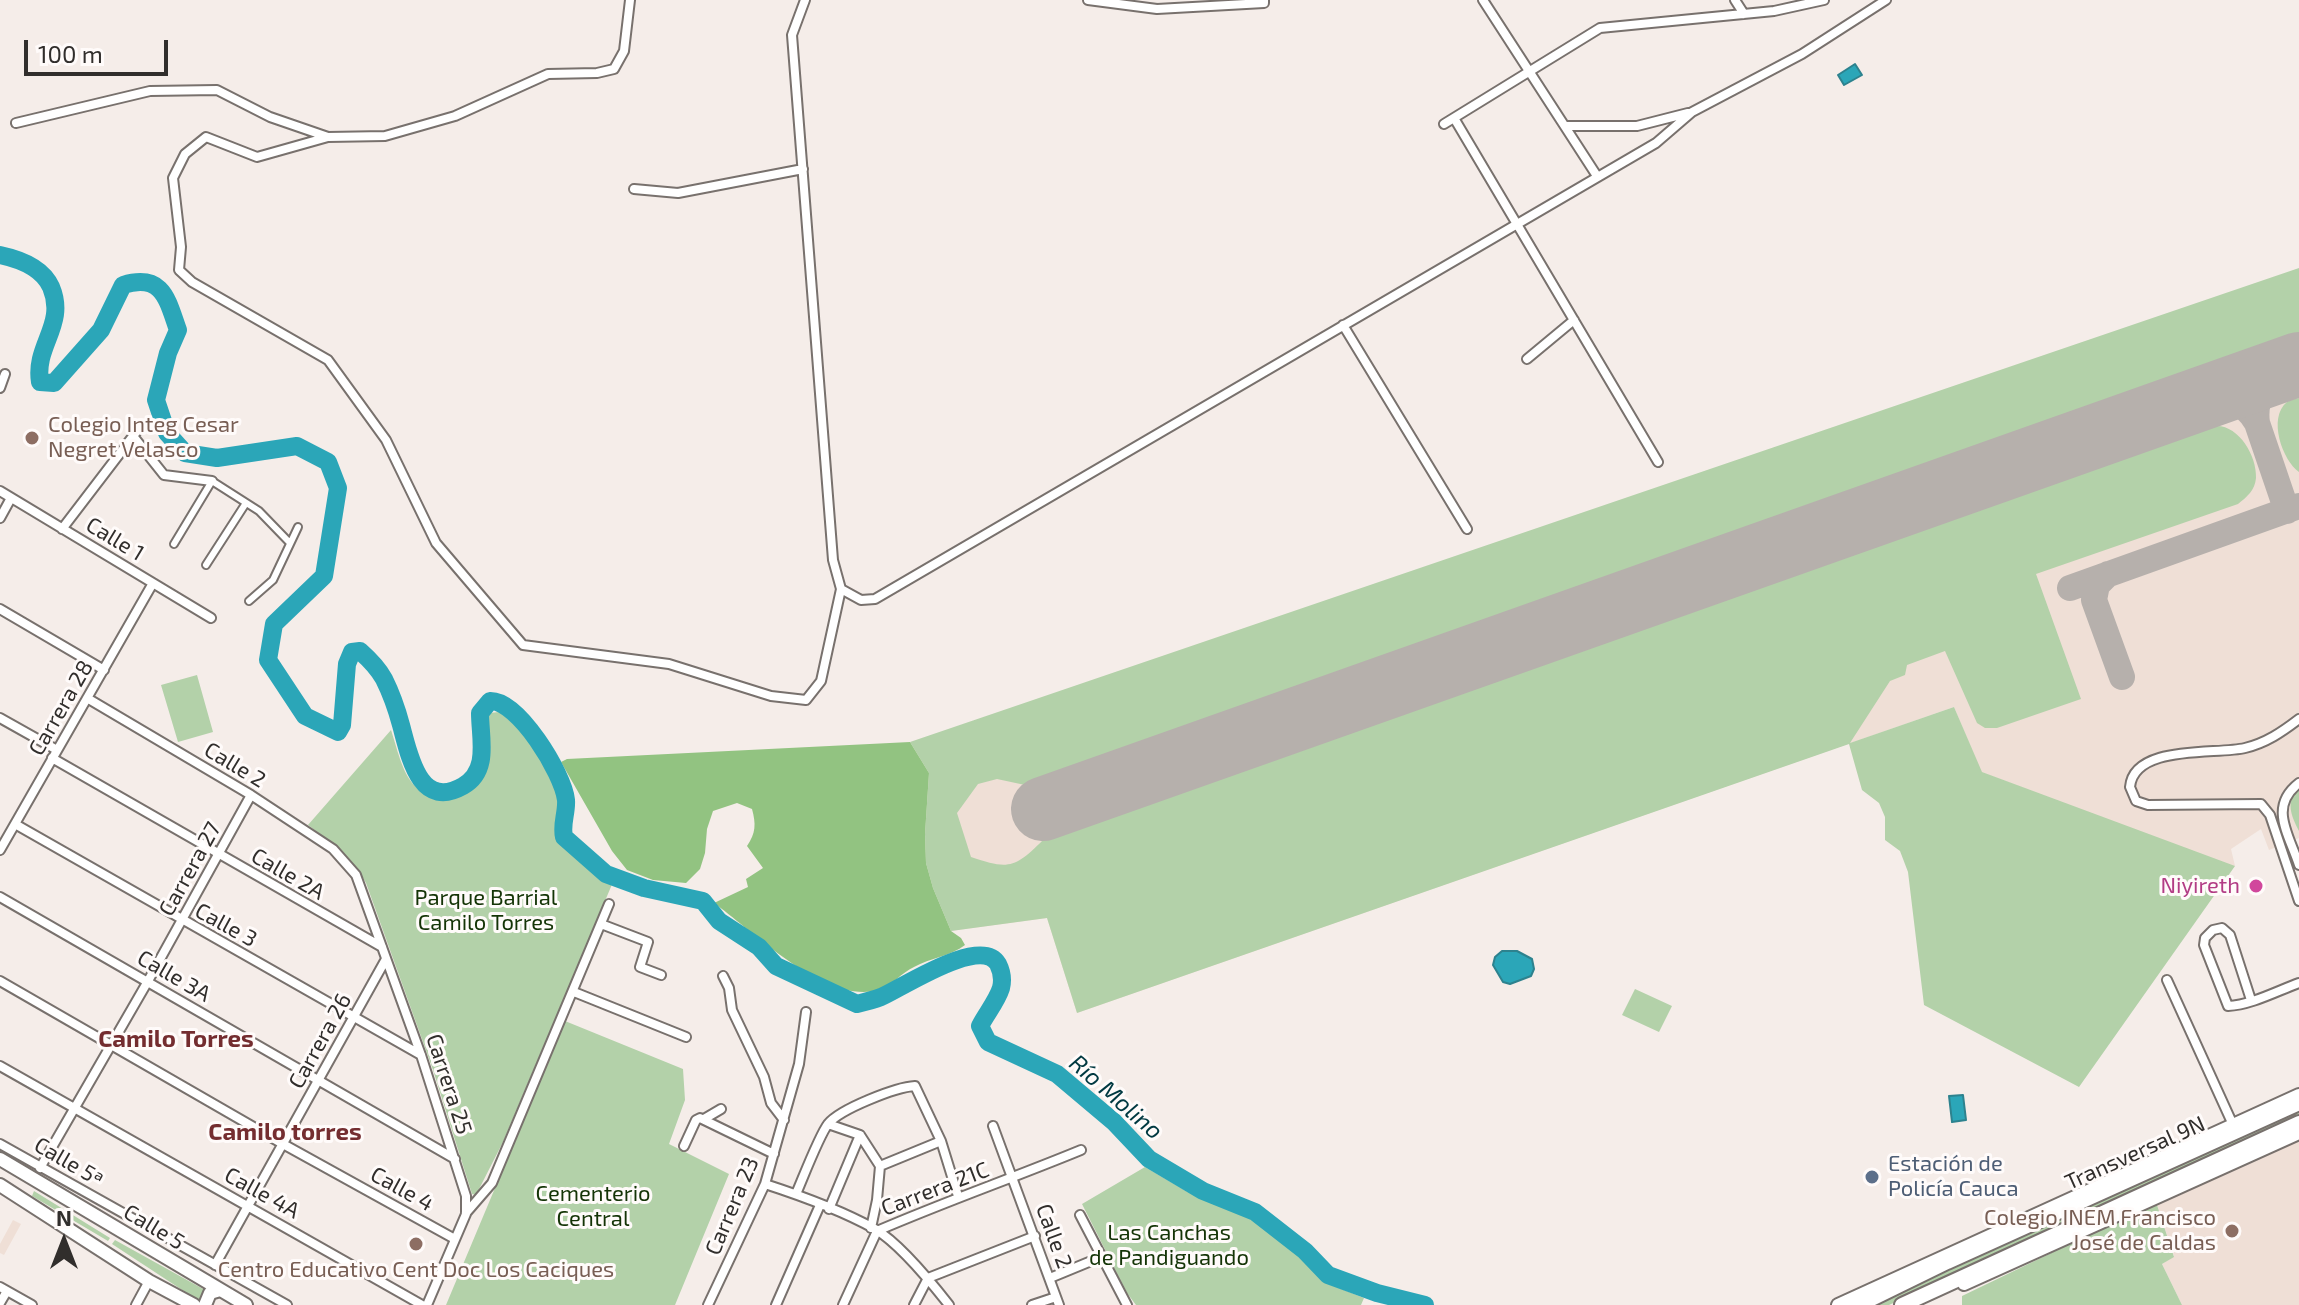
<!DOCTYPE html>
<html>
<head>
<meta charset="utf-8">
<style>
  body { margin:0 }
  #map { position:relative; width:2299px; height:1305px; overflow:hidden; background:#f5ede9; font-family:"Exo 2",sans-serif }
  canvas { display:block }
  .north { position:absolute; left:24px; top:1201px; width:80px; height:80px; -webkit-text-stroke:6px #fffbfa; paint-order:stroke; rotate:0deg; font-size:22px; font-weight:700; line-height:32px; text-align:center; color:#312e2c }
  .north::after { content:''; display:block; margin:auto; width:28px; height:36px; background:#312e2c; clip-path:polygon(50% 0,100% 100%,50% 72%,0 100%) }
  .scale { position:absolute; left:24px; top:40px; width:144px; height:36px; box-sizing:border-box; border:4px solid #312e2c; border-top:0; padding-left:10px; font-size:24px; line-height:28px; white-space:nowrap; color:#312e2c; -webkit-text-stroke:6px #fffbfa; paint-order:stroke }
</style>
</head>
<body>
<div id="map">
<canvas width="2299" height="1305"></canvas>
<div class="north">N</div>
<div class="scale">100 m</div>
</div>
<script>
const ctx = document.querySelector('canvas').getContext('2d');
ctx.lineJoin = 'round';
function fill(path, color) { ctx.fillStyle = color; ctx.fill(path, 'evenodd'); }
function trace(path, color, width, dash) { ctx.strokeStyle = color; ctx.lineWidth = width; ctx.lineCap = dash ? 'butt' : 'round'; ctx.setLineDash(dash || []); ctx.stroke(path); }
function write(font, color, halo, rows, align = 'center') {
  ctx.font = font + ' "Exo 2",sans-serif'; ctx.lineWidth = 6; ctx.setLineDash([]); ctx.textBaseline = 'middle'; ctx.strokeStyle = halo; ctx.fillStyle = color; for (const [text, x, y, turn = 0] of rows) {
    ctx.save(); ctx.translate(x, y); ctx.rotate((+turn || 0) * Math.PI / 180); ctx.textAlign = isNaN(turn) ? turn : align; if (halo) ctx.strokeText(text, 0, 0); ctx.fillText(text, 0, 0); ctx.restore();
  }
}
fill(new Path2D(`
  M2299,269V838L2269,850L2261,829L2231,849L2235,866H2229L1981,772L1954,707L1077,1013L1047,918L951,931L930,789Z
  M2299,1139V1305H2182L2162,1264L2174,1256L2157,1205Z
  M13,1220L21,1224L4,1255L0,1253V1244Z`), '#efdfd6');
fill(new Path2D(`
  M2299,268V338L1025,785L997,779L978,784L957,813L971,857C1009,870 1015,868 1043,840L2217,426C2239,426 2257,456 2256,478C2255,490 2247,497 2238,504L2036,574L2081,699L1997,728H1985L1977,723L1945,651L1907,665L1905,675L1890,681L1850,743L1954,707L1982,772L2235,866L2079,1087L1924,1005L1908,872L1900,851L1885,840V817L1879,803L1862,790L1849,744L1077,1013L1047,918L951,931L933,888L926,863L925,834L929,773L910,742Z
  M2299,398V472C2283,461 2267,418 2287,402C2288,401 2297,398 2299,398Z
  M197,675L213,732L178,742L161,685Z
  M499,712C526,731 554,766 559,799C561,812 558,824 559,837L596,872L613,882L503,1142L476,1195L472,1194L433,1070L366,883C352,857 331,842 308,825L391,730C402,763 406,799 449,798C463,797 477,787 483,774C492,754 483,733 489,713Z
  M2299,787V831C2291,815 2285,802 2299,787Z
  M1635,989L1672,1006L1659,1032L1622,1015Z
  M565,1021L683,1069L685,1100L669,1144L729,1174L675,1305H446Z
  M2299,1108V1114L1889,1305H1877L1997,1247Z
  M1145,1167L1186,1191L1250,1217L1295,1252L1324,1282L1364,1298L1361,1305H1136L1127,1293L1082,1204Z
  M34,1191L110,1238L108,1241L32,1196Z
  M2157,1205L2174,1257L2162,1264L2182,1305H1962V1296L2128,1216Z
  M115,1240L205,1290L199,1301L112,1244Z`), '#b3d1a9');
fill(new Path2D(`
  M910,742L929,773L925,834L926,863L933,888L951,931L961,938L965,945C951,956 930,958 914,967C901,973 893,985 878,990C826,1005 753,931 714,903L748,887L746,879L763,868L747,846C756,833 756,824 752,809L737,803L713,811L707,829L705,853L700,869L686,883L653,880L627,870L612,851L561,762L567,759Z`), '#92c381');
const water = new Path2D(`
  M1855,64L1862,75L1844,85L1838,75Z
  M1502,951H1517L1532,959L1534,969L1531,976L1510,984L1503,982L1493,965L1495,957Z
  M1963,1095L1966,1120L1952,1122L1949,1096Z`);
fill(water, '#2ba6b8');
trace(water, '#2d828e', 2);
trace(new Path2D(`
  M0,255C19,259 42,267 51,287C67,325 34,345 40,382L54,383L101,330L123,285C163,273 167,299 178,330L168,353L156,400L167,433L185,453L217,458L297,446L328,462L338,488L324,576L274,624L268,660L305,716L338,732L342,725L347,664L352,652L360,651C369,659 378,668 384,679C391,693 397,710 401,725C409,754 419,811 463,786C490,771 480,738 480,713L490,701C518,700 563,773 566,800C567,813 561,824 564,837L606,874L644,888L703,901L719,921L759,947L776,966L857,1004C865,1002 873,1000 881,997C902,988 981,935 998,964C1002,972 1003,980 1001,988C997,1001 986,1014 980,1026L988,1042L1057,1074L1114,1122L1149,1159L1203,1191L1255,1212L1305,1251L1328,1275L1377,1293L1425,1305`), '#2ba6b8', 18);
trace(new Path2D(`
  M2191,402C2219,398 2242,396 2257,423L2287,511
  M2257,423C2254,401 2262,384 2280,371
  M2108,574L2097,585L2094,600L2122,677
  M2070,588L2299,506`), '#b6b0ac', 26);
trace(new Path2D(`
  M1043,809L2299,364`), '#b6b0ac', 64);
const pedestrian = new Path2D(`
  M174,544L212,481L259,511L289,542
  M206,565L246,503
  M249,601L273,580L298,527`);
const minor = new Path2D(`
  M1088,0L1157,9L1264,3V0
  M1483,0L1597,176
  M1735,0L1744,14
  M1454,118L1658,462
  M16,123L150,91L217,90L270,117L328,137L385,136L455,116L548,74L597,73L614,69L624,51L630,0
  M1444,124L1600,28L1774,11L1824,0
  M1565,126H1637L1688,113
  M328,137L257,157L206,137L185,154L173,178L181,247L179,270L192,282L328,360L386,440L436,543L523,645L669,664L771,696L806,700L821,681L841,589L833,560L792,35L805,0
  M634,189L678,193L803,169
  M1343,325L1467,529
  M1527,359L1574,320
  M0,388L5,374
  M133,436L164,475L212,481
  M0,491L211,618
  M0,518L11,498
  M62,529L140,427
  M841,589L861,600L875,599L1656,143L1692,112L1802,54L1886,0
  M0,609L104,670
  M87,698L251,795L333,849L356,875L421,1055L466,1196V1214L427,1305
  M0,718L57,750
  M2299,719C2282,732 2266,743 2245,748C2216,755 2134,744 2130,787L2136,801L2148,805L2261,804L2270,815L2299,901
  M52,758L382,947
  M2299,783C2268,807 2289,834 2299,865
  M15,824L421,1055
  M0,850L153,583
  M0,897L455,1159
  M601,924L648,942L640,967L661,975
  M723,976L729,988L732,1010L764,1077L771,1103L784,1120
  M2167,980L2234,1127
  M0,981L283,1144L453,1238
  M574,992L686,1037
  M2251,1000L2230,935L2222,928L2213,930L2205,938L2204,945L2228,1006C2251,1005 2277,991 2299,983
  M0,1066L422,1305
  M704,1119L721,1109
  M828,1124L860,1135L880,1166L877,1200L871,1228
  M993,1126L1059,1305
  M0,1144L287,1305
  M684,1146L696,1120L700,1118L774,1154
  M880,1166L941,1141
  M40,1168L148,981L251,795
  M765,1184C802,1196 841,1210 875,1229C900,1244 931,1282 949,1305
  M796,1194C803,1178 819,1136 828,1124C840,1109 896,1087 915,1086L941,1141L958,1196
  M829,1209L860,1135
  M466,1213L492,1183L609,904
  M1080,1215L1127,1305
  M215,1265L386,959
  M1050,1278L1101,1257
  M0,1287L32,1305
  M0,1303L7,1291
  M136,1305L149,1281
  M708,1305L765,1184L799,1064L806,1012
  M776,1305L820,1205
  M843,1305L877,1231C944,1202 1013,1178 1081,1150
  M914,1305L928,1278L1035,1236
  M1032,1305L1056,1297`);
const secondary = new Path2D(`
  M0,1159L246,1305
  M0,1185L149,1281L194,1305
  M1964,1284L2299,1133
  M205,1305L210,1293L220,1290
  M1838,1305L2299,1095`);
const primary = new Path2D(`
  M1859,1305L1947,1262L2299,1103
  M1902,1305L2299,1123`);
trace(pedestrian, '#78716d', 10);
trace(minor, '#78716d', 12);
trace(secondary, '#78716d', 16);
trace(primary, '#78716d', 18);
trace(pedestrian, '#fff', 6);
trace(minor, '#fff', 8);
trace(secondary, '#fff', 12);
trace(primary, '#fff', 14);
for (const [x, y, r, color] of [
  [32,438,8,"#8d6e63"],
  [2256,886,8,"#d1479c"],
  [1872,1177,8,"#5c6f8a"],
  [2232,1231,8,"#8d6e63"],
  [416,1244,8,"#8d6e63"]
]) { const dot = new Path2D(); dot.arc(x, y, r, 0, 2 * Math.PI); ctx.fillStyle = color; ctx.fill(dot); trace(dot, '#fffbfa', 3); }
write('22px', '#785e54', '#fffbfa', [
  ["Colegio Integ Cesar",48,425],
  ["Negret Velasco",48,450],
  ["Colegio INEM Francisco",2216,1218,"right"],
  ["José de Caldas",2216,1243,"right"],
  ["Centro Educativo Cent Doc Los Caciques",416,1270,"center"]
], 'left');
write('22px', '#312e2c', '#fffbfa', [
  ["Calle 1",115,539,31],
  ["Carrera 28",61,708,-60],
  ["Calle 2",235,765,31],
  ["Carrera 27",190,869,-61],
  ["Calle 2A",288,874,30],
  ["Calle 3",226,925,29],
  ["Calle 3A",174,976,30],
  ["Carrera 26",320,1041,-61],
  ["Carrera 25",449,1084,72],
  ["Transversal 9N",2135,1153,-24],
  ["Calle 5ª",69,1162,30],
  ["Calle 4",402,1189,29],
  ["Carrera 21C",935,1189,-21],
  ["Calle 4A",262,1193,29],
  ["Carrera 23",732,1206,-67],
  ["Calle 5",154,1227,31],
  ["Calle 2",1054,1236,70]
]);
write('22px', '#b23c85', '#fffbfa', [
  ["Niyireth",2240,886]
], 'right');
write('22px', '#143406', '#fffbfa', [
  ["Parque Barrial",486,898],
  ["Camilo Torres",486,923],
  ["Cementerio",593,1194],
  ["Central",593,1219],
  ["Las Canchas",1169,1233],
  ["de Pandiguando",1169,1258]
]);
write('22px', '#4e5e75', '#fffbfa', [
  ["Estación de",1888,1164],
  ["Policía Cauca",1888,1189]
], 'left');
write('bold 24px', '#742d30', '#fffbfa', [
  ["Camilo Torres",176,1039],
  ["Camilo torres",285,1132]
]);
write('italic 24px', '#013941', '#fffbfa', [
  ["Río Molino",1116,1097,41]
]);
</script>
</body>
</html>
